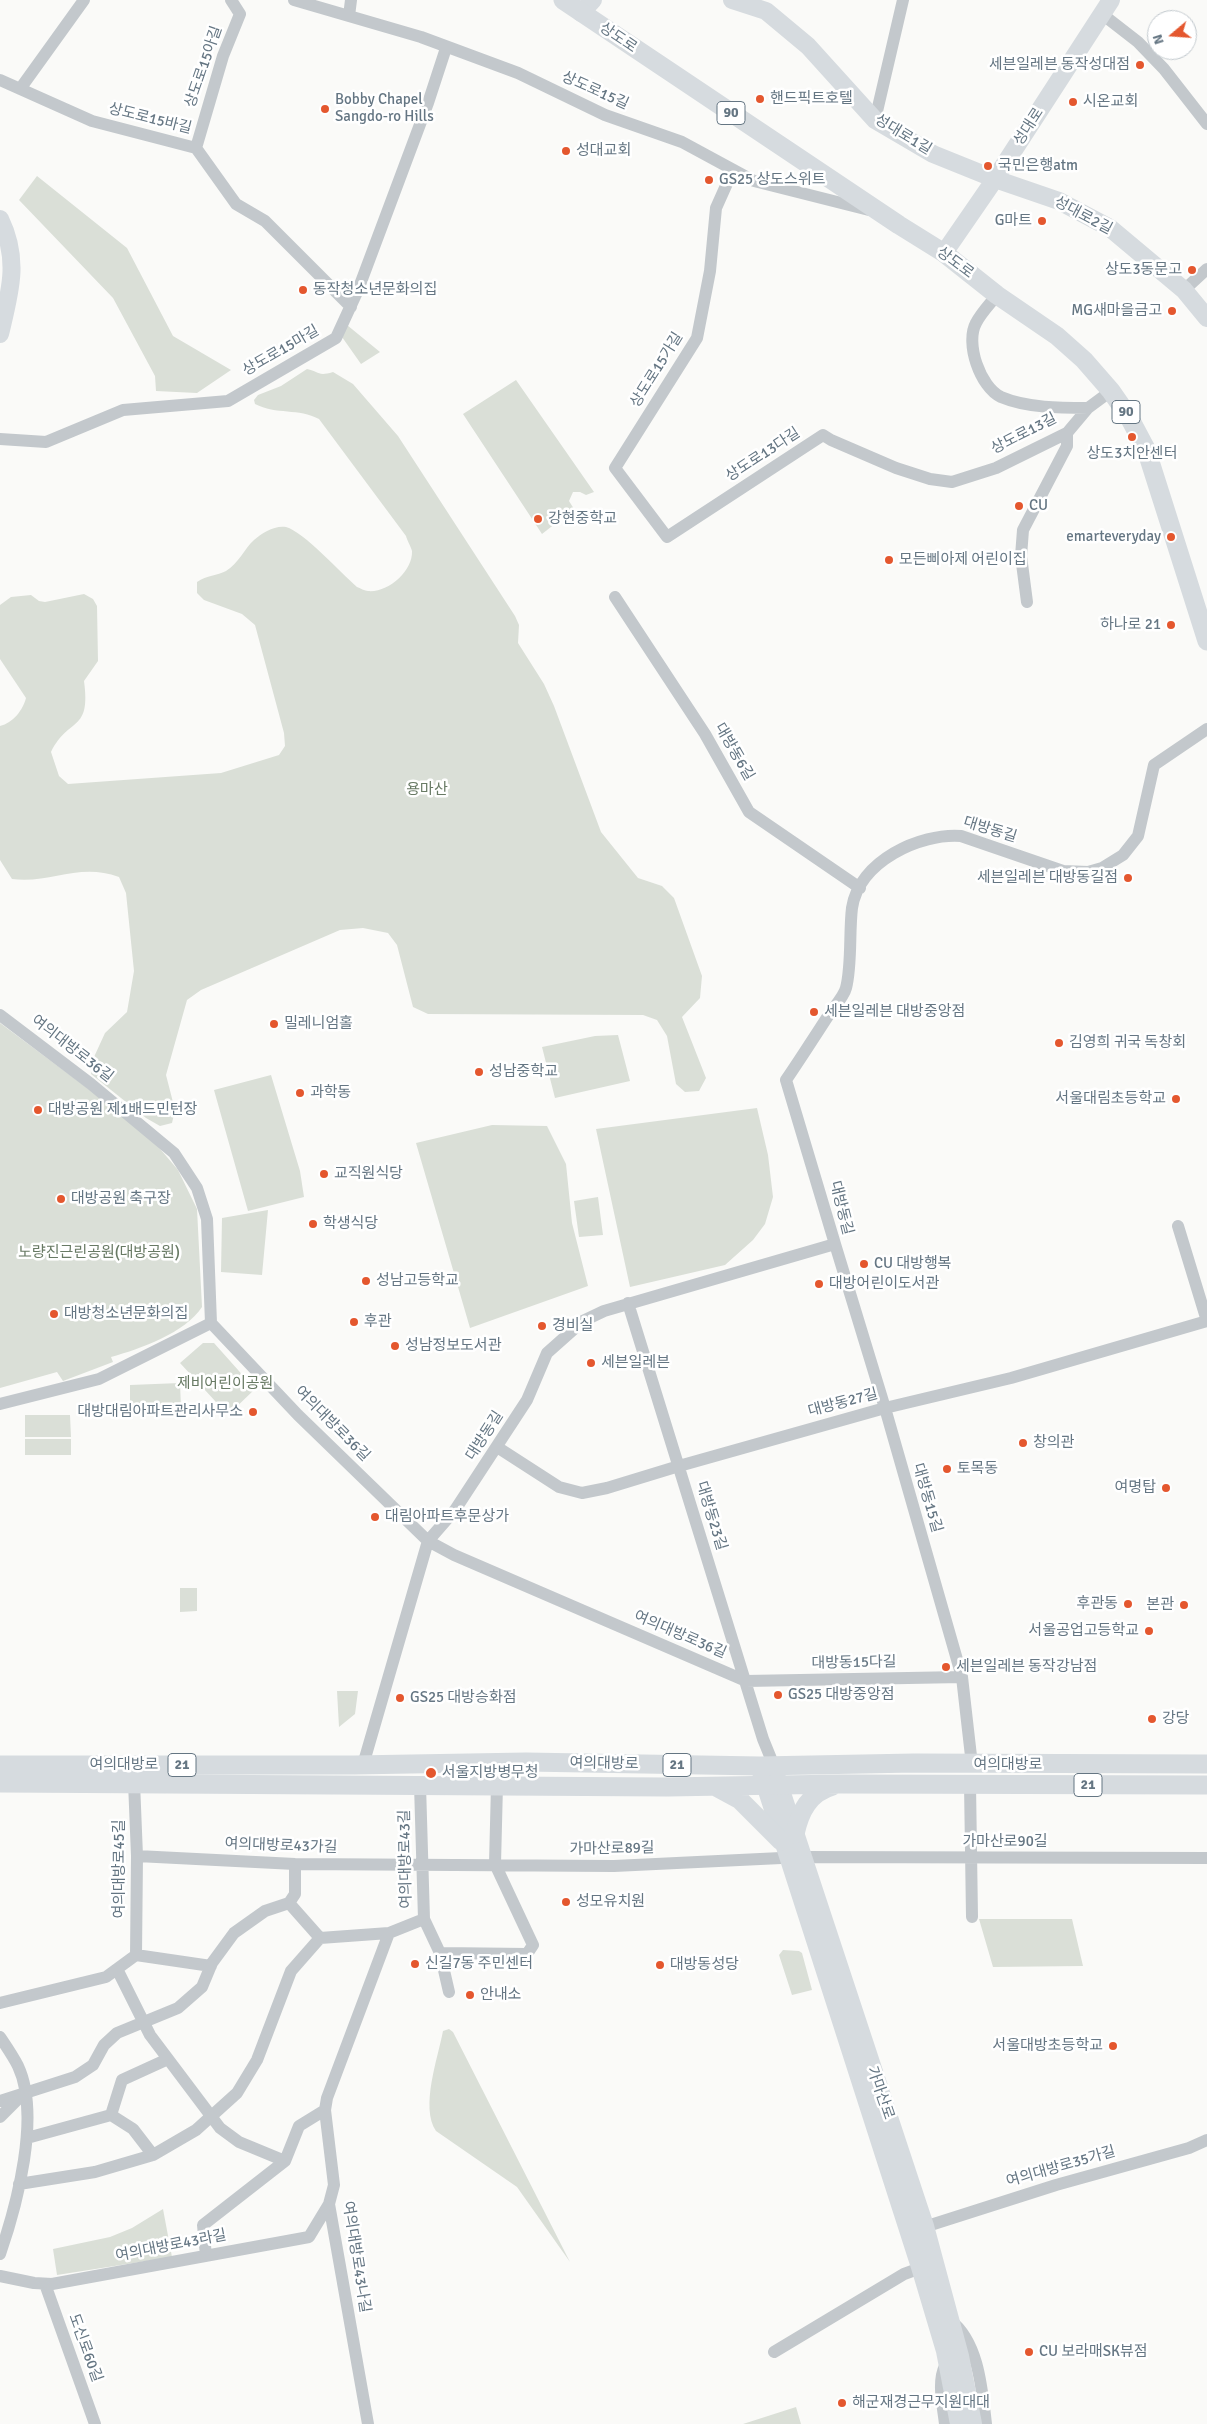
<!DOCTYPE html>
<html>
<head>
<meta charset="utf-8">
<style>
  body { margin:0 }
  #map { position:relative; width:1207px; height:2424px; overflow:hidden; background:#fafaf8; font-family:Signika,sans-serif }
  canvas { display:block }
  .north { position:absolute; left:1147px; top:10px; width:50px; height:50px; box-sizing:border-box; background:#fff; border:1px solid #c1c8cd; border-radius:50%; rotate:252deg; font-size:14px; font-weight:700; line-height:20px; text-align:center; color:#657683 }
  .north::after { content:''; display:block; margin:auto; width:18px; height:22px; background:#e4572e; clip-path:polygon(50% 0,100% 100%,50% 72%,0 100%) }
</style>
</head>
<body>
<div id="map">
<canvas width="1207" height="2424"></canvas>
<div class="north">N</div>
</div>
<script>
const ctx = document.querySelector('canvas').getContext('2d');
ctx.lineJoin = 'round';
function fill(path, color) { ctx.fillStyle = color; ctx.fill(path, 'evenodd'); }
function trace(path, color, width, dash) { ctx.strokeStyle = color; ctx.lineWidth = width; ctx.lineCap = dash ? 'butt' : 'round'; ctx.setLineDash(dash || []); ctx.stroke(path); }
function write(font, color, halo, rows, align = 'center') {
  ctx.font = font + ' Signika,"Noto Sans KR",sans-serif'; ctx.lineWidth = 5; ctx.setLineDash([]); ctx.textBaseline = 'middle'; ctx.strokeStyle = halo; ctx.fillStyle = color; for (const [text, x, y, turn = 0] of rows) {
    ctx.save(); ctx.translate(x, y); ctx.rotate((+turn || 0) * Math.PI / 180); ctx.textAlign = isNaN(turn) ? turn : align; if (halo) ctx.strokeText(text, 0, 0); ctx.fillText(text, 0, 0); ctx.restore();
  }
}
fill(new Path2D(`
  M37,176L127,248L173,336L231,370L197,393L156,391L155,376L113,298L19,200Z
  M347,325L380,352L361,364L342,337Z
  M307,369C319,371 317,377 333,372L353,384L398,436L515,616L519,625L518,643L544,684L554,706L601,832L638,878L662,886L674,898L702,976L700,998L682,1017L706,1078L699,1091L685,1092L676,1084L667,1036L657,1020L643,1015L428,1014L413,1007L397,945L388,933L363,928L340,930L201,990L187,1000L166,1075L175,1110L172,1123L160,1126L146,1118L91,1074L94,1057L105,1033L127,1012L134,971L126,893L119,877C79,862 51,884 12,879L0,860V726C13,723 23,710 26,698L0,659V605L11,597L31,595L39,601L45,602L84,594L93,599L97,606L98,661L84,681C91,733 69,716 51,752L59,776L68,784L221,773L279,755L285,746L284,733L255,625L242,614L204,600L197,593V582C207,575 217,576 226,571C239,563 244,549 254,540C262,533 275,525 286,527C304,532 341,573 357,587C360,588 365,591 368,591C388,593 413,571 412,551C411,547 407,540 406,536L319,419C299,408 276,415 255,404L254,400L258,395L281,386Z
  M516,380L594,492L586,495L580,492H573L569,501L574,509L542,534L463,414Z
  M0,1023L145,1131L178,1170L197,1209L202,1307C185,1333 140,1349 111,1357L113,1362L63,1381L57,1372L0,1388Z
  M618,1035L630,1081L555,1098L542,1047L595,1036Z
  M271,1075L300,1171L304,1197L248,1211L214,1090Z
  M757,1108L768,1155L773,1197L765,1224L753,1240L725,1265L630,1287L596,1129Z
  M492,1125L547,1126L566,1164L572,1223L588,1286L470,1328L416,1143Z
  M598,1197L603,1235L579,1237L574,1201Z
  M268,1210L262,1275L221,1272L222,1218Z
  M203,1343H214L255,1389L228,1415L180,1363Z
  M180,1383L181,1408H130V1385Z
  M25,1415H70L71,1437H25Z
  M25,1439H71V1455H25Z
  M180,1588H197V1611L180,1612Z
  M337,1691H358L355,1714L339,1727Z
  M979,1919H1072L1083,1966L993,1967Z
  M783,1950L799,1951L802,1953L812,1990L792,1995L779,1955Z
  M449,2029L453,2032L570,2262L517,2187L436,2131C420,2107 438,2058 443,2031Z
  M163,2209L172,2257L57,2275L53,2249L110,2237L132,2228Z
  M796,2407L801,2424H743Z`), '#dadfd7');
trace(new Path2D(`
  M294,0L421,37L518,73L605,115L682,142L754,181L869,210
  M1102,14L1138,42L1164,69L1207,124
  M349,16L351,0
  M0,80L92,121L196,148L236,204L265,221L351,307
  M20,89L84,0
  M875,120L903,0
  M196,148L223,56L240,14L231,0
  M733,170L716,208L710,271L697,338L615,468L667,537L823,435L831,440L896,468L930,479L952,482L996,468L1067,433L1088,408L1111,391
  M1184,290L1207,269
  M997,295C990,304 981,313 976,323C965,343 980,387 1001,397C1027,408 1061,408 1088,408
  M0,439L46,442L123,410L228,401L336,338L358,290L428,103L446,48
  M615,597L705,734L749,812L860,888
  M1027,602L1021,556L1023,530L1067,446V433
  M0,1015L91,1084L174,1153L197,1188L207,1219L211,1323L298,1415L428,1541L454,1555L746,1681L962,1677
  M835,1244L885,1408L962,1677L972,1765
  M628,1303L763,1739L774,1766
  M0,1404L99,1379L211,1323
  M497,1447L559,1487L582,1493L607,1488L679,1466L885,1408L1011,1378L1207,1321L1178,1226
  M363,1765L428,1541L455,1510L527,1400L547,1353L583,1321L604,1311L835,1244L786,1080C801,1058 815,1036 830,1013C835,1006 844,996 846,988C852,965 849,932 852,908C859,861 920,833 961,836L1063,871L1088,872L1102,868L1123,855L1138,836L1154,765L1207,729
  M970,1784L972,1917
  M420,1785L424,1919L440,1953L449,1992
  M137,1856L295,1864L614,1866L802,1857L1207,1858
  M289,1903L320,1938
  M440,1953L527,1954L533,1945L495,1864L497,1785
  M136,1955L211,1966
  M117,1969L150,2035L220,2128L239,2142L285,2161
  M0,2003L106,1977L136,1955L137,1856L134,1782
  M0,2037C6,2046 13,2056 18,2066C41,2115 17,2205 0,2254
  M0,2101L75,2077L93,2065L104,2045L117,2033L178,2008L202,1987L212,1963L234,1933L265,1911L289,1903L295,1894V1864
  M111,2115L122,2080L168,2059
  M111,2115L133,2129L153,2155
  M0,2117L19,2098
  M27,2138L111,2115
  M19,2184L95,2172L153,2155L196,2130L237,2093L257,2060L291,1971L320,1938L389,1933
  M918,2229L1056,2185L1189,2148L1207,2140
  M206,2256L203,2225L285,2161L299,2126L325,2110
  M0,2276L34,2283L52,2284L309,2237L329,2204
  M45,2284L95,2424
  M950,2320C979,2342 982,2390 986,2424
  M774,2352L904,2274L926,2266
  M368,2424L329,2204L334,2185L325,2110L327,2098L389,1933L424,1919
  M945,2424C943,2406 937,2382 945,2366`), '#c3c8cc', 12);
trace(new Path2D(`
  M732,0L766,11L808,46L875,120L933,154L995,179L1059,201L1110,228L1184,290L1207,318
  M581,13L593,0
  M0,219C20,260 10,292 0,334
  M944,253L995,179L1111,0
  M761,1772L920,2267L945,2351L959,2424
  M775,1772L925,2226L960,2356L973,2424`), '#d6dbdf', 18);
trace(new Path2D(`
  M563,0L899,225L944,253L997,295L1057,336L1084,360L1111,391L1129,417L1146,449L1207,641
  M0,1765H354L526,1762L760,1766L914,1763L1207,1764
  M0,1783L668,1787L840,1784L1207,1785
  M716,1787L740,1800L781,1841
  M795,1834C800,1811 809,1793 833,1786`), '#d6dbdf', 19);
for (const [x, y, r, color] of [
  [1140,65,5,"#e4572e"],
  [760,99,5,"#e4572e"],
  [1073,102,5,"#e4572e"],
  [325,109,5,"#e4572e"],
  [566,151,5,"#e4572e"],
  [988,166,5,"#e4572e"],
  [709,180,5,"#e4572e"],
  [1042,221,5,"#e4572e"],
  [1192,270,5,"#e4572e"],
  [303,290,5,"#e4572e"],
  [1172,311,5,"#e4572e"],
  [1132,437,5,"#e4572e"],
  [1019,506,5,"#e4572e"],
  [538,519,5,"#e4572e"],
  [1171,537,5,"#e4572e"],
  [889,560,5,"#e4572e"],
  [1171,625,5,"#e4572e"],
  [1128,878,5,"#e4572e"],
  [814,1012,5,"#e4572e"],
  [274,1024,5,"#e4572e"],
  [1059,1043,5,"#e4572e"],
  [479,1072,5,"#e4572e"],
  [300,1093,5,"#e4572e"],
  [1176,1099,5,"#e4572e"],
  [38,1110,5,"#e4572e"],
  [324,1174,5,"#e4572e"],
  [61,1199,5,"#e4572e"],
  [313,1224,5,"#e4572e"],
  [864,1264,5,"#e4572e"],
  [366,1281,5,"#e4572e"],
  [819,1284,5,"#e4572e"],
  [54,1314,5,"#e4572e"],
  [354,1322,5,"#e4572e"],
  [542,1326,5,"#e4572e"],
  [395,1346,5,"#e4572e"],
  [591,1363,5,"#e4572e"],
  [253,1412,5,"#e4572e"],
  [1023,1443,5,"#e4572e"],
  [947,1469,5,"#e4572e"],
  [1166,1488,5,"#e4572e"],
  [375,1517,5,"#e4572e"],
  [1128,1604,5,"#e4572e"],
  [1184,1605,5,"#e4572e"],
  [1149,1631,5,"#e4572e"],
  [946,1667,5,"#e4572e"],
  [778,1695,5,"#e4572e"],
  [400,1698,5,"#e4572e"],
  [1152,1719,5,"#e4572e"],
  [431,1773,6,"#e4572e"],
  [566,1902,5,"#e4572e"],
  [415,1964,5,"#e4572e"],
  [660,1965,5,"#e4572e"],
  [470,1995,5,"#e4572e"],
  [1113,2046,5,"#e4572e"],
  [1029,2352,5,"#e4572e"],
  [842,2403,5,"#e4572e"]
]) { const dot = new Path2D(); dot.arc(x, y, r, 0, 2 * Math.PI); ctx.fillStyle = color; ctx.fill(dot); trace(dot, '#fff', 2); }
for (const [x, y, w] of [
  [731,113,28],
  [1126,412,28],
  [182,1765,28],
  [677,1765,28],
  [1088,1785,28]
]) { const box = new Path2D(); box.roundRect(x - w / 2, y - 11.5, w, 23, 4); ctx.fillStyle = '#fff'; ctx.fill(box); trace(box, '#657683', 1); }
write('bold 14px', '#657683', null, [
  ["90",731,113],
  ["90",1126,412],
  ["21",182,1765],
  ["21",677,1765],
  ["21",1088,1785]
]);
write('15px', '#657683', '#fff', [
  ["상도로",618,38,34],
  ["상도로15아길",204,67,-71],
  ["상도로15길",595,91,24],
  ["상도로15바길",150,119,14],
  ["성대로",1029,127,-57],
  ["성대로1길",903,135,31],
  ["성대로2길",1083,216,28],
  ["상도로",955,263,37],
  ["상도로15마길",281,351,-30],
  ["상도로15가길",657,370,-58],
  ["상도로13길",1024,434,-27],
  ["상도로13다길",763,455,-33],
  ["대방동6길",734,752,60],
  ["대방동길",990,830,17],
  ["여의대방로36길",72,1049,38],
  ["대방동길",841,1208,76],
  ["대방동27길",843,1403,-15],
  ["여의대방로36길",332,1424,45],
  ["대방동길",485,1436,-57],
  ["대방동15길",927,1498,74],
  ["대방동23길",711,1516,73],
  ["여의대방로36길",680,1635,23],
  ["대방동15다길",854,1663,-1],
  ["여의대방로",604,1764,1],
  ["여의대방로",124,1765],
  ["여의대방로",1008,1765],
  ["가마산로90길",1005,1842],
  ["여의대방로43가길",281,1846,2],
  ["가마산로89길",612,1849,-1],
  ["여의대방로43길",406,1859,-91],
  ["여의대방로45길",120,1869,-90],
  ["가마산로",880,2093,71],
  ["여의대방로35가길",1061,2167,-16],
  ["여의대방로43라길",171,2246,-11],
  ["여의대방로43나길",356,2257,81],
  ["도신로60길",85,2348,70]
]);
write('15px', '#657683', '#fff', [
  ["세븐일레븐 동작성대점",1130,65,"right"],
  ["핸드픽트호텔",770,99],
  ["Bobby Chapel",335,100],
  ["Sangdo-ro Hills",335,117],
  ["시온교회",1083,102],
  ["성대교회",576,151],
  ["국민은행atm",998,166],
  ["GS25 상도스위트",719,180],
  ["G마트",1032,221,"right"],
  ["상도3동문고",1182,270,"right"],
  ["동작청소년문화의집",313,290],
  ["MG새마을금고",1162,311,"right"],
  ["상도3치안센터",1132,454,"center"],
  ["CU",1029,506],
  ["강현중학교",548,519],
  ["emarteveryday",1161,537,"right"],
  ["모든삐아제 어린이집",899,560],
  ["하나로 21",1161,625,"right"],
  ["세븐일레븐 대방동길점",1118,878,"right"],
  ["세븐일레븐 대방중앙점",824,1012],
  ["밀레니엄홀",284,1024],
  ["김영희 귀국 독창회",1069,1043],
  ["성남중학교",489,1072],
  ["과학동",310,1093],
  ["서울대림초등학교",1166,1099,"right"],
  ["대방공원 제1배드민턴장",48,1110],
  ["교직원식당",334,1174],
  ["대방공원 축구장",71,1199],
  ["학생식당",323,1224],
  ["CU 대방행복",874,1264],
  ["성남고등학교",376,1281],
  ["대방어린이도서관",829,1284],
  ["대방청소년문화의집",64,1314],
  ["후관",364,1322],
  ["경비실",552,1326],
  ["성남정보도서관",405,1346],
  ["세븐일레븐",601,1363],
  ["대방대림아파트관리사무소",243,1412,"right"],
  ["창의관",1033,1443],
  ["토목동",957,1469],
  ["여명탑",1156,1488,"right"],
  ["대림아파트후문상가",385,1517],
  ["후관동",1118,1604,"right"],
  ["본관",1174,1605,"right"],
  ["서울공업고등학교",1139,1631,"right"],
  ["세븐일레븐 동작강남점",956,1667],
  ["GS25 대방중앙점",788,1695],
  ["GS25 대방승화점",410,1698],
  ["강당",1162,1719],
  ["서울지방병무청",442,1773],
  ["성모유치원",576,1902],
  ["신길7동 주민센터",425,1964],
  ["대방동성당",670,1965],
  ["안내소",480,1995],
  ["서울대방초등학교",1103,2046,"right"],
  ["CU 보라매SK뷰점",1039,2352],
  ["해군재경근무지원대대",852,2403]
], 'left');
write('15px', '#687a64', '#fff', [
  ["용마산",427,790],
  ["노량진근린공원(대방공원)",99,1253],
  ["제비어린이공원",225,1384]
]);
</script>
</body>
</html>
